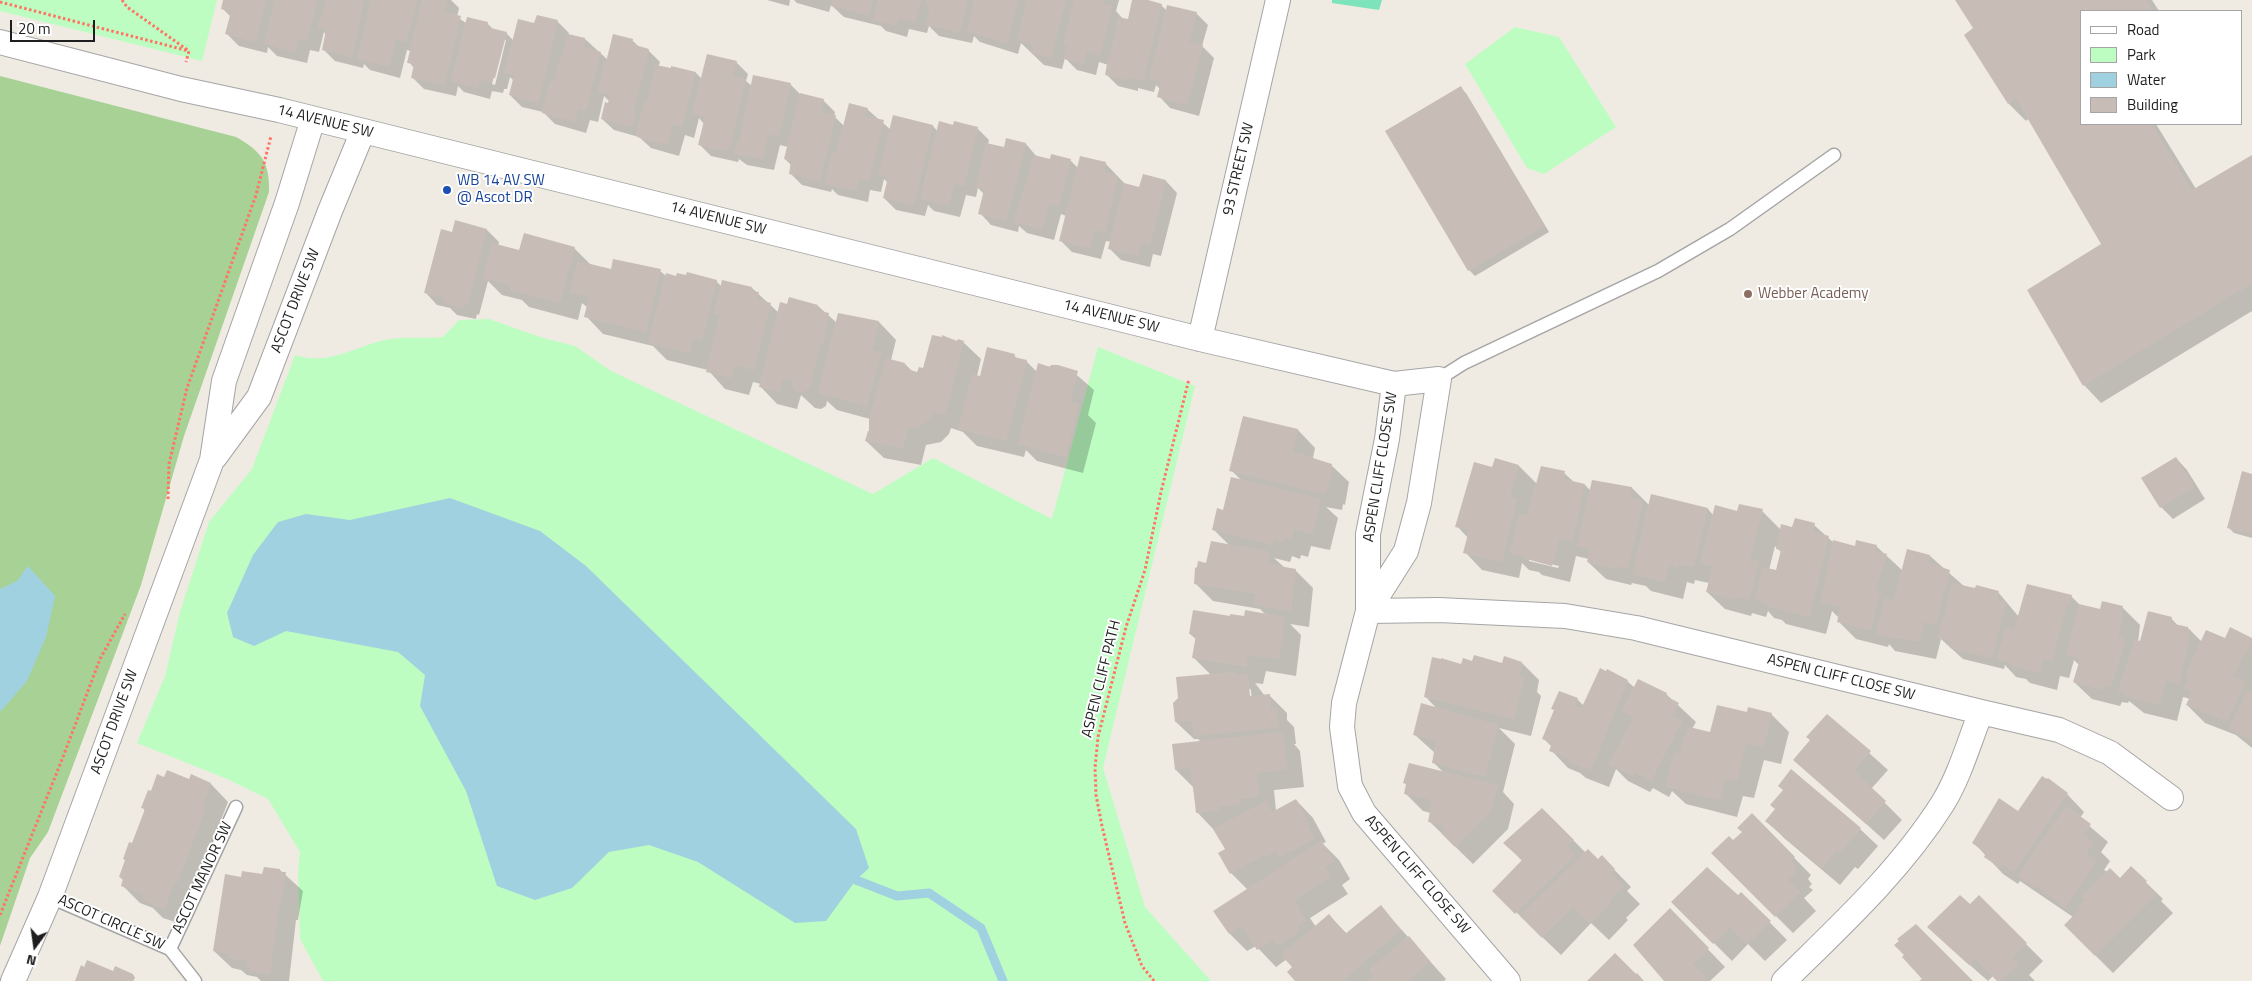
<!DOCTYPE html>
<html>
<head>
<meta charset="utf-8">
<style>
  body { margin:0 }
  #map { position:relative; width:2252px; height:981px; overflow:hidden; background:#efebe3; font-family:"Titillium Web",sans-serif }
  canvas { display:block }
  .legend { position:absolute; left:2080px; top:10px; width:162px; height:115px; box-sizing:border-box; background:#fff; border:1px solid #a5a5a5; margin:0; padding:6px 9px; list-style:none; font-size:15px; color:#1e1e1e }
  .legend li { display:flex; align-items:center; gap:10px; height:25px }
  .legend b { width:25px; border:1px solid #a5a5a5 }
  .north { position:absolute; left:10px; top:921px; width:50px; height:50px; -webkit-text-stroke:4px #fff; paint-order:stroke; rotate:194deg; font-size:14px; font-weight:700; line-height:20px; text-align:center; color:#1e1e1e }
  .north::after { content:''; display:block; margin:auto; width:18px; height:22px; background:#1e1e1e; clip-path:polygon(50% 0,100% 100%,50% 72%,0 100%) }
  .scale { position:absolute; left:10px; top:20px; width:85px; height:22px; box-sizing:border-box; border:2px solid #1e1e1e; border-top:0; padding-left:6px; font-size:15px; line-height:18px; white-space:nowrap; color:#1e1e1e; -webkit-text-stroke:4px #fff; paint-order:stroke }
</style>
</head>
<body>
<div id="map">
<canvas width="2252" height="981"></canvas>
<ul class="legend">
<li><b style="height:6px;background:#fff"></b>Road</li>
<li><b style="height:14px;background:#bdfdc2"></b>Park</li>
<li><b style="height:14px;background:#a0d1e0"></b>Water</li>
<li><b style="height:14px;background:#c7bdb6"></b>Building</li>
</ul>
<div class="north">N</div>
<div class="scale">20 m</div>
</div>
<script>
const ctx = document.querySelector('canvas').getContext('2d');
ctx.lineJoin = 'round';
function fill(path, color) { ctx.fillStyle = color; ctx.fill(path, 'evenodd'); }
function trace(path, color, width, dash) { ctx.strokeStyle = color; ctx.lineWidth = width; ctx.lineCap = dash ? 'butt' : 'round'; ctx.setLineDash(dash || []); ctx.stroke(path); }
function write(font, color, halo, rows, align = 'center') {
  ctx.font = font + ' "Titillium Web",sans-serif'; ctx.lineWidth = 4; ctx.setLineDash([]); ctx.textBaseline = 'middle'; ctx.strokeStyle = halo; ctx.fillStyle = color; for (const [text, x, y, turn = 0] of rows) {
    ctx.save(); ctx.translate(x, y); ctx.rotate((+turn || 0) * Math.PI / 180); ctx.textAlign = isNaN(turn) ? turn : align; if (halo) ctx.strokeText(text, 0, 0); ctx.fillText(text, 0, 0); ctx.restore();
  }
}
fill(new Path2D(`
  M0,76L236,137C261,151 270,162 269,192L184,436L141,585L48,832L30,858L0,946Z`), '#a7d195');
fill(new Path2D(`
  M0,0H217L202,61L0,11Z
  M1515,27L1559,37L1616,127L1544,174L1527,168L1465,64Z
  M489,319L540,337L575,346L611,371L873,494L933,458L1052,519L1098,347L1195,386L1103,768L1145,907L1211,981H323L300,939L298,871L300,852L268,799L227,779L137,743L165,676L180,612L209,522L252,469L295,355C329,366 353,347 385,340C401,336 425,339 443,337L459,320Z`), '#bdfdc2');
fill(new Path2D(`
  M1332,0H1382L1379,10L1332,3Z`), '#7ce3bb');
fill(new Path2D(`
  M450,498L540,531L586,566L856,829L869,868L856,880L826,921L795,923L698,862L649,845L609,852L572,888L535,900L497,886L466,791L420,706L425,675L398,652L286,631L254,646L233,637L227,613L253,555L278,522L306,514L350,520Z
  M28,566L55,596L46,637L27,681L0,712V589L17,581Z`), '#a0d1e0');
fill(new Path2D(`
  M225,0H451L459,8L457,17L466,23H487L494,30L506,33L513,40L535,24L557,21L569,33L568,35L585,39L608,60L632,40L640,48L648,50L660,62L658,67L696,73L702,79L736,62L748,74L746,81L752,86L790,84L800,94L823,100L835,112L834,116L844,126L867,109L891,130L933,126L938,132L954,126L955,123L978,129L989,140L988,145L1004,149L1026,144L1037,157L1051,160H1070L1078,168L1105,163L1126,185L1140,189L1166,181L1177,193L1161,256L1153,254L1150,267L1121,260L1109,248L1111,242L1106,241L1101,259L1072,252L1060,240L1066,216L1061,214L1054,240L1027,233L1019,226L1018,232L991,225L980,213L984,194L978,188L976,197L966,195L960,217L934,211L928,205L925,216L896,210L884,198L888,183L884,179L881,192L870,190L868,202L838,195L832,189L831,192L802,185L790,173L792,166L785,159L788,147L780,145L774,170L747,165L739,159L738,162L711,156L699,144L704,124L699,118L694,138L685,135L679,156L651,148L639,137L614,130L602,119L610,102L604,96L598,122L590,120L586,133L555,124L543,112L522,107L510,95L514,81L510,77L507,89H504L503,93L492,91L490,99L464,92L458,86L456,96L424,89L412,77L414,68L409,62L411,51L407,50L400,78L370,70L364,64L363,68L335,61L323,49L326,35L324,32L319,52L310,50L307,63L277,56L268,47L267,53L239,46L227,34L231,17L223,9ZM503,40H506L495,85L492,84Z
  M767,0H790L789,6Z
  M794,0H1119L1116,11L1123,19L1129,21L1133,0H1143L1161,5L1167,11L1196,13L1208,25L1202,46L1214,58L1199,116L1170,108L1159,96L1160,89L1156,85L1154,92L1138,88V91L1118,86L1106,74L1108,65L1099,62L1096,75L1077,70L1065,58L1062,69L1044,65L1021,43L1018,54L980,42L974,36L972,43L939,36L929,26L927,33L909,29L907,37L886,31L881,26L844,17L831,5L829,12L797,3Z
  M1957,0H2152L2159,11H2081V124H2156L2196,189L2252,157V311L2101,403L2084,385L2102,244L2029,118L2026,121L2009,104L1965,35L1975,29Z
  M1460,88L1466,93L1549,232L1475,276L1469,270L1386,132Z
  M456,222L487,230L499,242L498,246L520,251L574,248L592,266L612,271H660L666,276L716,281L722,287L752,288L779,313L818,306L837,323L839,314L879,322L896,340L891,360L905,364L913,372L918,373L958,343L963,342L981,359L977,376L981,377L1014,355L1017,359L1026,361L1037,372L1039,365L1071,370L1094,390L1088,415L1096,423L1083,473L1037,461L1026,450L1024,457L977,446L963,432L951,428L949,434L941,442L926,445L921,465L884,458L866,441L871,433L870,419L837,410L827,401L826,406L821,409L815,408L801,395L797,409L777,404L760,386L761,384L753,382L749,395L725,389L708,370L667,360L653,346L603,334L586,316L588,308L582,303L578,320L529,307L522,300L502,295L488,281L479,315L477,314L476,319L457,315L450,308L437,305L426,293L453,234Z
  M1244,418L1298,430L1315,448L1313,458L1331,465L1349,482L1345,505L1343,504L1342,510L1326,507L1338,518L1330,550L1311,546L1308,557L1301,555L1300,559L1292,556L1290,562L1274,558L1285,568L1295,570L1313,588L1309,627L1290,624L1301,635L1296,676L1266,671L1263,684L1255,683L1265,696L1269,695L1287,713V720L1294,727L1296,744H1294L1300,751L1304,787L1274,790L1276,811L1296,800L1313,818L1326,842L1323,843L1325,846L1339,860L1350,879L1342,885L1348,894L1310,918L1316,927L1329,915L1347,934L1381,907L1446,979L1444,981H1297L1294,968L1287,959L1276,967L1256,946L1247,951L1230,934L1215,911L1248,890L1231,873L1220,854L1227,850L1214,830L1197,812L1193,787L1176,770L1201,742L1198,739H1194L1176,722L1211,675L1194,658L1197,640L1190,634L1231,618L1266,615L1260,609L1213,601L1195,583L1207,564L1230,546L1213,529L1241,480L1231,470ZM1248,687L1251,690L1252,702H1250Z
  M2176,458L2187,470L2205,499L2173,519L2161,507Z
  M1519,466L1537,484L1564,473L1575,483L1585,485L1591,491L1632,488L1650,506L1708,509L1713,515L1762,511L1781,530L1814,525L1834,543L1856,547L1876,546L1903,571L1930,556L1965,587L1998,592L2019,617L2071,596L2081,606L2101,611L2122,607L2140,625L2138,642L2141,643L2171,618L2179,627L2188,628L2202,642L2252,639V748L2236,735L2205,723L2187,705L2190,699L2183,697L2177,721L2144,713L2129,701L2128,703L2122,702L2120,706L2092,699L2074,682L2079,665L2074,660L2069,678L2060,676L2057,690L2030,683L2026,679L2016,677L2005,665L2004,669L1963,659L1941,639L1936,659L1895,651L1889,644L1888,647L1856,639L1838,621L1839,618L1832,611L1826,634L1786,624L1782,620L1774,618L1768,611L1766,617L1752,613L1751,616L1725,609L1707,592L1709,583L1695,580L1694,584L1687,582L1683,599L1651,591L1646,586L1632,583L1631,585L1606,579L1588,562L1589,559L1576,556L1570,582L1542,575L1539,572L1529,570L1522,563L1519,578L1482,570L1465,552L1468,538L1457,526L1493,469ZM1775,546L1782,553L1777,572L1769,570ZM1529,559L1559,566L1558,568L1529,561Z
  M2252,475V538L2234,533L2228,527Z
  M1473,663H1522L1539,680L1537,692L1541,696L1531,736L1499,728L1515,744L1503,792L1514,804L1508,829L1473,864L1429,821L1431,813L1423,811L1405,793L1407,785L1405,783L1444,773L1434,763L1435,753L1415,735L1438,710L1425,696L1462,666Z
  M1627,681L1635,688L1666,694L1696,722L1692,729L1711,734L1748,713L1749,709L1772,715L1789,732L1781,764L1764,760L1754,798L1743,796L1737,817L1686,804L1672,791L1669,797L1653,788L1650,792L1628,781L1616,769L1609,787L1586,778L1580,773L1568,768L1551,750L1552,747L1544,739L1577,699L1584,706Z
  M1827,715L1888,770L1871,789L1902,820L1884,840L1795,760L1811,740Z
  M192,775L211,784L228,802L219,825L222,828L182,924L163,918L153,908L140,903L122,885L124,881L120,877L145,811L143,808L158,776L165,779L190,781Z
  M2067,794L2084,812L2080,818L2108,842L2101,852L2110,861L2104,870L2120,879L2131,868L2163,899L2161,901L2173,913L2113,973L2065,925L2073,917L2020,881L2018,884L2003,874L1974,843L1999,800L2018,813Z
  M1542,809L1586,853L1598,861L1602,857L1631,887L1627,891L1640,904L1626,918L1628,920L1609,940L1591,923L1561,955L1494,891L1523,862L1505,843Z
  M1752,815L1811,875L1808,879L1812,884L1809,887L1813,890L1804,898L1816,911L1793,933L1713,853L1733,842L1743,832Z
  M1767,821L1860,829L1878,846L1858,869L1855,867L1840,885L1784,838Z
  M280,870L303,891L298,920H296L289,981H261L257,977L247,975L241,970L232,968L214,951L242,878L263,875Z
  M1741,893L1787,940L1765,961L1748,944L1732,961L1673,902L1738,896Z
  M1979,897L2043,961L2029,975L2035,981H1998L1993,976L1988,981L1946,944L1970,906Z
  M1670,910L1725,967L1710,981H1666Z`), '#0003');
trace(new Path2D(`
  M856,880L897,896L929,893L981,928L1003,981`), '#a0d1e0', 9);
fill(new Path2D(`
  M223,0H266L255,42L225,34L231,12L221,9Z
  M275,0H317L307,41L298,39L295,52L264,44Z
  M326,0H364L352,57L322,50L326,30L318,28Z
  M371,0H417L406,42L396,39L389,67L357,59Z
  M422,0H447L444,12L461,16L444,85L411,78L414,64L407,63Z
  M832,0H873L869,15L831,6Z
  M878,0H921L915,22L898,18L896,26L873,20Z
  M927,0H968L960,32L926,25L930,6L926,5Z
  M975,0H1018L1007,43L967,31Z
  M1027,0H1066L1051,58L1031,53L1033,44L1017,40Z
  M1074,0H1104L1103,4L1112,6L1100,55L1087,51L1084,64L1064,59L1067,46L1063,45Z
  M1132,0H1148L1162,4L1143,81L1127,77L1126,80L1105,75L1108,58H1110L1118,17L1128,19Z
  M1955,0H2146L2153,11H2081V124H2151L2192,190L2252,155V283L2083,386L2027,290L2101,244L2015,97L2008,104L1964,35L1973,28Z
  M1167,5L1197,12L1189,42L1203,45L1187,105L1157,97L1161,82L1149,79Z
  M537,15L558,20L538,103L509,95L514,75L504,73L518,19L534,23Z
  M467,17L488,22L487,27L507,32L495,78H493L492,82L480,80L478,88L451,81Z
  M568,34L585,38L583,47L601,52L586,111L578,109L575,122L542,113L550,81L554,82Z
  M613,34L633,39L632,44L649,49L633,112L636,113L632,127L601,119L605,102L608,103L610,95L598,92L604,61L606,62Z
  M707,54L737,61L733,76L746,79L730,148H728L727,151L698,145L705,117L692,113Z
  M656,65L671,68V66L696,72L682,127L673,124L668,145L637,137L636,134L644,101L647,102Z
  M753,75L791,83L779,137L768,134L763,159L734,154L737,142H739Z
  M1461,86L1544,226L1468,271L1385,131Z
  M800,93L824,99L821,112L836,115L820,181L789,174L791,161L784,159Z
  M849,103L868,108L865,116L884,120L869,181L859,179L856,191L825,184L832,152L836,153Z
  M893,115L933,125L914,205L883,198L888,177L878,175Z
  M939,121L953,125L954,121L978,127L964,186L954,184L949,206L920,199Z
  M1006,138L1026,143L1006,221L978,214L984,190L976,187L986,143L1004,147Z
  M1051,154L1071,159L1059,206L1049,203L1042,229L1014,222L1034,155L1050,159Z
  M1080,156L1106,162L1104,172L1118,176L1105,232L1094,230L1090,248L1059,241Z
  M1143,174L1166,180L1150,245L1141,243L1138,256L1108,249L1124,183L1139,187Z
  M455,220L487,229L468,304L465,303L464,308L444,303L445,298L424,293L441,229L452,232Z
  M524,233L575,247L560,303L510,290L511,285L483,278L492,243L519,250Z
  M613,259L661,269L646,332L584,317L589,297L570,292L578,261L611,269Z
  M687,272L717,280L702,340L692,338L689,353L648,343L666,273L676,276L677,273L686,275Z
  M722,280L752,287L751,291L759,292L757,299L771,303L754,370L735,365L732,378L706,372L720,315L714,314Z
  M789,297L818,305L817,310L829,313L823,344L821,343L809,389L803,392L796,391L792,384L793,381L783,378L780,392L759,387L780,302L787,304Z
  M838,313L879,321L872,350L881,353L867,406L818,393Z
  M932,335L942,337V335L957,341L958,339L964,341L945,415L933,412L932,417L923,424L918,427L908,428L903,448L865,441L868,431H869V420L886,358L905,363L904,368L917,372L919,367L923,368Z
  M987,347L1015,354L1014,357L1027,360L1006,441L958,429L972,374L980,376Z
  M1038,363L1050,367L1051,365H1058L1078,371L1070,402L1079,404L1066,457L1018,444Z
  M1243,416L1298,429L1293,452L1332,464L1331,470H1333L1325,494L1229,471Z
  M2176,457L2194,487L2160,508L2141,478Z
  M1495,458L1519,465L1510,497L1517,499L1502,562L1463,553L1469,530L1455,527L1474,462L1492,467Z
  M1541,466L1565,471L1563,479L1585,484L1572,542L1559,539L1552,566L1523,558L1524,556L1510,553L1519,514L1527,516Z
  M2242,471L2252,474V534L2227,528Z
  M1231,477L1321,499L1312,534L1294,529L1291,540L1284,538L1283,542L1274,540L1273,545L1212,530L1217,508L1223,510Z
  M1592,480L1632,487L1630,497L1643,501L1628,569L1614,566V569L1587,562L1590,549L1577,546Z
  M1651,494L1708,508L1694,567L1678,564L1677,567L1669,565L1665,582L1632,574Z
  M1739,504L1763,509L1750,559L1759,561L1749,600L1735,596L1734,599L1706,592L1713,566L1700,563L1715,505L1737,511Z
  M1795,518L1815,523L1813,532L1829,536L1809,617L1767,606L1768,604L1755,600L1763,567L1776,570L1781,550L1776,549L1781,524L1792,527Z
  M1833,540L1855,546L1856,540L1877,545L1875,551L1887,554L1875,591L1880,592L1871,630L1837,622L1840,607L1821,602Z
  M1211,541L1270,552L1268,564L1296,569L1291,611L1254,605L1256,594L1194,584L1195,568L1197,567L1198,561L1206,563Z
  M1907,549L1930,555L1929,563L1950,570L1936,625L1924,622L1919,642L1876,634L1885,598L1894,600Z
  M1952,583L1975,588L1976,585L1999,591L1997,600L2006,602L1992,658L1950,648L1951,641L1938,638Z
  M2027,584L2072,595L2070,603L2067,602L2052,661L2043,659L2040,673L2011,666V663L1997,659L2005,628L2014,630Z
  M2102,601L2123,606L2121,615H2123L2118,637L2123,638L2122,642H2125L2111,687L2104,685L2103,690L2073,682L2080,659L2066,655L2079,604L2100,609Z
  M1193,610L1230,616V614L1244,616L1245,610L1284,617L1282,631L1284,632L1279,659L1248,655L1246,667L1192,658L1196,635L1189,634Z
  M2148,611L2172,617L2170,623L2188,627V630H2191L2179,684L2166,680L2159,705L2125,696L2126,694L2118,692L2135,639L2140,641Z
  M2230,627L2252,638V642L2233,676L2245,682L2227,721L2186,705L2192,692L2184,688L2188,678L2187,671L2206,630L2225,638Z
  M1474,655L1502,663L1504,656L1522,662L1520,676L1524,677L1514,719L1424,697L1432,657L1441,659V658L1461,664L1463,658L1472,661Z
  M1600,668L1606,671L1607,669L1628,680L1591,770L1567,761L1568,758L1549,751L1552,743L1542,739L1554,710L1551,709L1559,691L1578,698L1575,706L1581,709Z
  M1234,672L1235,675L1248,674L1250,696L1270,694L1271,709L1277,708L1279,727L1194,736L1192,721L1175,722L1173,703L1178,698L1176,677Z
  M1638,679L1667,693L1666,696L1679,703L1672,716L1682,721L1651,781L1635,772L1633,776L1609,764L1634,717L1622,711Z
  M2247,691L2252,693V740L2229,729Z
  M1421,703L1498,725L1485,777L1432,763L1436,740L1413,735Z
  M1717,705L1747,712L1748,707L1772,713L1764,747L1746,743L1737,781L1725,779L1720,800L1667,787L1668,782H1666L1675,752L1680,753L1684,736L1686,737L1689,727L1710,732Z
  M1827,714L1871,751L1854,771L1886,801L1866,824L1793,760L1810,740L1806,737Z
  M1283,732L1287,769L1257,773L1259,797L1240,799V804L1218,806L1219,810L1196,813L1191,768L1175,770L1172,744Z
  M1409,763L1498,785L1491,811L1455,847L1441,833L1445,830L1442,825L1428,822L1432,800L1404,794L1406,784L1403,783Z
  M1791,769L1861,828L1840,853L1837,850L1822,868L1765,821L1775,809L1770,805L1783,790L1778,786Z
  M167,770L189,779L191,774L211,783L202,808L205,809L178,882L175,881L165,907L162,908L144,901L143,898L144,894L121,886L123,879L119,877L125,860L123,859L129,842L132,843L145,809L141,808L148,790L151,791L157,774L164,777Z
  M2042,776L2047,779L2048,778L2068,793L2014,872L2002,864L2000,868L1984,857L1986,853L1972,843L1999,798L2018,811Z
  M1296,799L1309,824L1307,825L1314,839L1279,857L1277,851L1265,857L1263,855L1230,874L1218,853L1225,849L1213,829L1266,801L1272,812Z
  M2066,806L2091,824L2083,835L2093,842L2086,854L2096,861L2065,908L2037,886L2036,888L2018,876Z
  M1542,808L1574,840L1567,847L1575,855L1515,914L1492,891L1522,860L1503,843Z
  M1752,813L1795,857L1791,861L1796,865L1793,869L1796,872L1788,880L1800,892L1775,917L1711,853L1729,836L1733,840L1742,832L1737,828Z
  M1321,841L1334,861L1325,867L1331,876L1294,900L1306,920L1297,926L1300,931L1277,946L1273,940L1257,950L1242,926L1229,934L1213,911Z
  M1588,849L1598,859L1602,855L1615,869L1611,873L1624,886L1610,900L1611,902L1590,924L1573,907L1542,938L1520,916Z
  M2131,866L2147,881L2145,883L2156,895L2095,956L2064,925L2079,910L2077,908L2085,900L2081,897L2110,868L2120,878Z
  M264,867L280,869V872H286L281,903H279L270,974L249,971L250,968H247L248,961L228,958L229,954L213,951L225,874L241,877L242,871L262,874Z
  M1707,867L1738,895L1741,892L1771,921L1747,944L1730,927L1713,944L1671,902Z
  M1960,895L1970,904L1979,895L2027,943L2012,958L2019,963L2001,981H1997L1975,959L1969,965L1927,927Z
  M1381,905L1401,930L1342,981H1295L1287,972L1292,967L1281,955L1329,914L1345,934Z
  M1670,908L1709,948L1693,964L1709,981H1664L1633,945Z
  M1916,924L1973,981H1919L1922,979L1902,957L1904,955L1894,945L1899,941L1897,939Z
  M1409,936L1430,961L1409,981H1368L1374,976L1369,970Z
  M1615,953L1636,974L1637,973L1644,981H1587Z
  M87,960L113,971L115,966L133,974L135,978L133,981H75L81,965L84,967Z`), '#c7bdb6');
const lane = new Path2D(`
  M1439,379L1464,363L1658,271L1730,229L1834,155
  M50,897L170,949L195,981
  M170,949L236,807`);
const street = new Path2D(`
  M0,42L181,89L279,110L1200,339L1394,384L1439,379L1419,503L1406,551L1368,611
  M1200,339L1278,0
  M1394,384L1387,439L1368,534V611L1344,703L1342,727L1350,786L1364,813L1508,981
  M215,457L259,397L330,211L363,131
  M1368,611L1439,610L1565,616L1636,628L1981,712C1969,742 1960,775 1943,803C1900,871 1841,925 1784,981
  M1981,712L2059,730L2110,753L2171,798
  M13,981L50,897L212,460L224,381L287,203L313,119`);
trace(lane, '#a5a5a5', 15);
trace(street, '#a5a5a5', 26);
trace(new Path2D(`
  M122,0L127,7L189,51L186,62
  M0,2L189,51
  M168,499L169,464L187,388L256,195L271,136
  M0,915L63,757L100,659L125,614
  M1154,981L1142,966L1125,923L1102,826L1096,795L1095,768L1098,737L1126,627L1145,570L1161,492L1189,379`), '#ff7464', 3, [2.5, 2.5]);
trace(lane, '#fff', 12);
trace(street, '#fff', 24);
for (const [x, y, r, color] of [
  [447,190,5,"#1a4fb4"],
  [1748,294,5,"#8d6e63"]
]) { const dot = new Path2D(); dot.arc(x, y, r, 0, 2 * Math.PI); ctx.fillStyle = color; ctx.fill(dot); trace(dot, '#fff', 2); }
write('15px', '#1e1e1e', '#fff', [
  ["14 AVENUE SW",325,122,14],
  ["93 STREET SW",1239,169,-77],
  ["14 AVENUE SW",718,219,14],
  ["ASCOT DRIVE SW",296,301,-69],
  ["14 AVENUE SW",1111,317,14],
  ["ASPEN CLIFF CLOSE SW",1381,467,-81],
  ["ASPEN CLIFF CLOSE SW",1841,678,14],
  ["ASPEN CLIFF PATH",1102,679,-76],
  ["ASCOT DRIVE SW",115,722,-70],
  ["ASPEN CLIFF CLOSE SW",1417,875,49],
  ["ASCOT MANOR SW",203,878,-65],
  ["ASCOT CIRCLE SW",111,923,24]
]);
write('15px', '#164399', '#fff', [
  ["WB 14 AV SW",457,181],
  ["@ Ascot DR",457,198]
], 'left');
write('15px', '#785e54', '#fff', [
  ["Webber Academy",1758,294]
], 'left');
</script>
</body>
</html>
